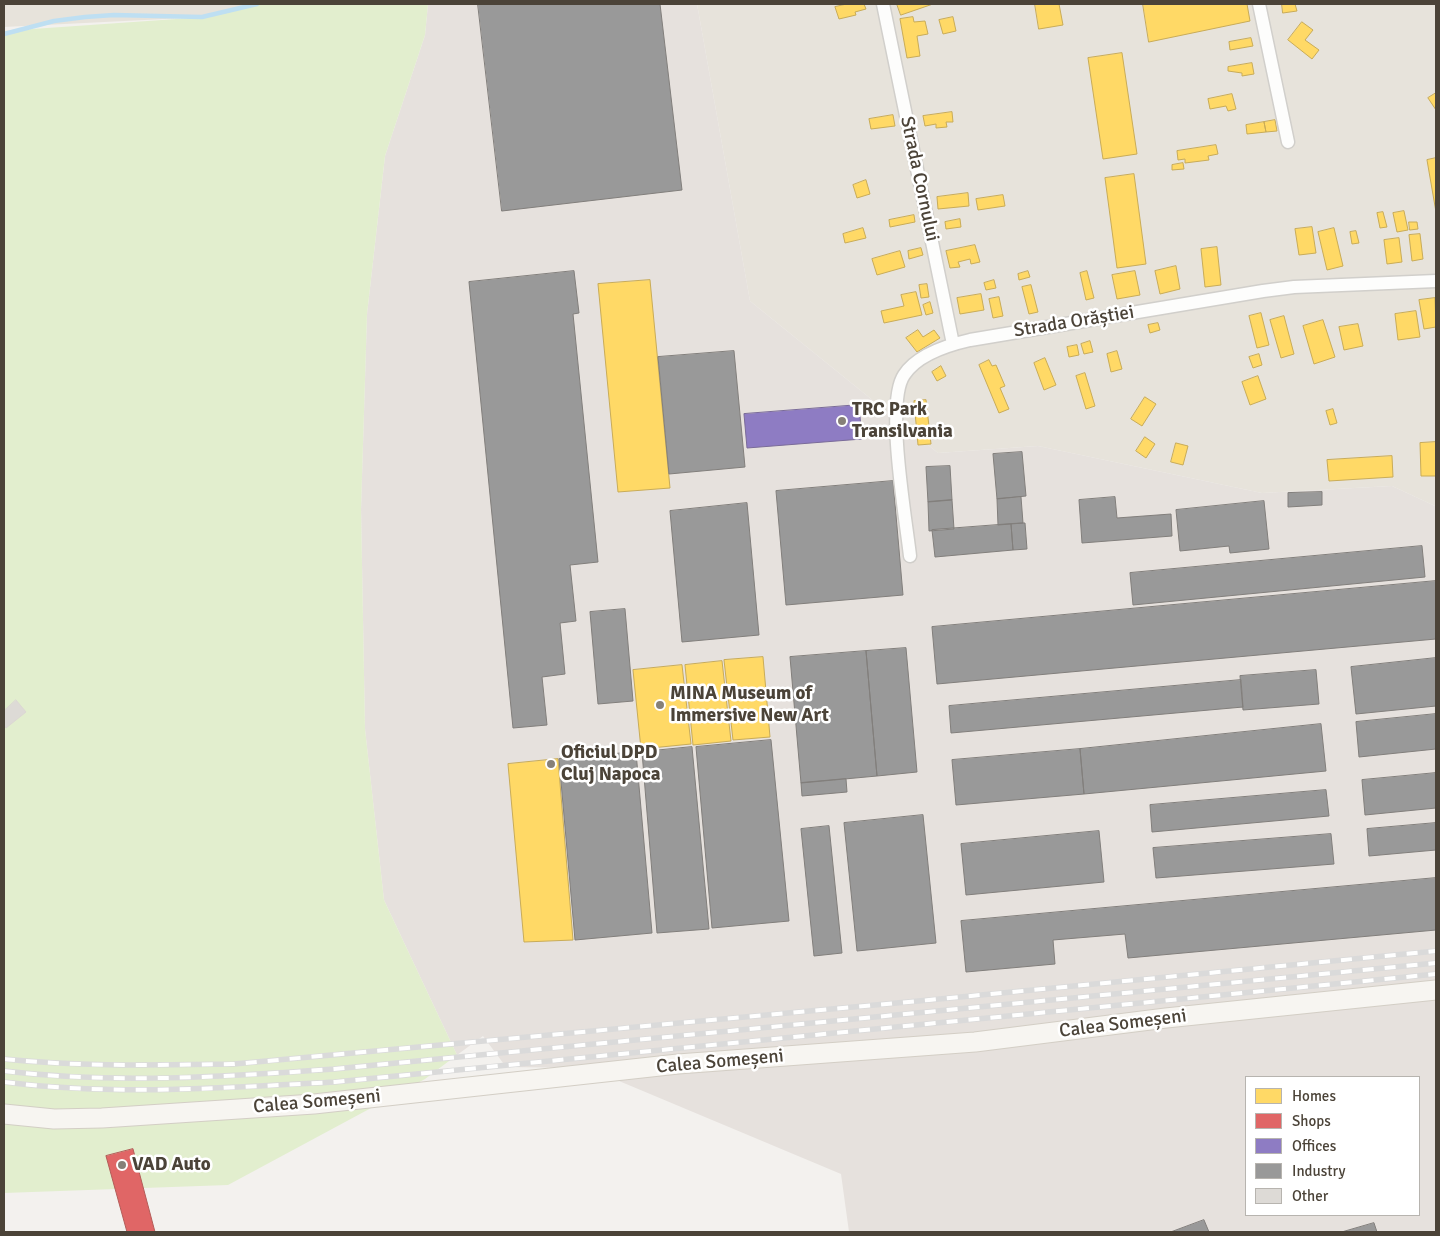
<!DOCTYPE html>
<html>
<head>
<meta charset="utf-8">
<style>
  body { margin:0 }
  #map { position:relative; width:1440px; height:1236px; overflow:hidden; background:#f3f1ee; font-family:Signika,sans-serif }
  canvas { display:block }
  .frame { position:absolute; inset:0; border:5px solid #4b4338; pointer-events:none }
  .legend { position:absolute; left:1245px; top:1076px; width:175px; height:140px; box-sizing:border-box; background:#fff; border:1px solid #b7b4af; margin:0; padding:6px 9px; list-style:none; font-size:15px; color:#4b4338 }
  .legend li { display:flex; align-items:center; gap:10px; height:25px }
  .legend b { width:25px; border:1px solid #b7b4af }
</style>
</head>
<body>
<div id="map">
<canvas width="1440" height="1236"></canvas>
<div class="frame"></div>
<ul class="legend">
<li><b style="height:14px;background:#ffd966"></b>Homes</li>
<li><b style="height:14px;background:#e06666"></b>Shops</li>
<li><b style="height:14px;background:#8e7cc3"></b>Offices</li>
<li><b style="height:14px;background:#999"></b>Industry</li>
<li><b style="height:14px;background:#dddad6"></b>Other</li>
</ul>
</div>
<script>
const ctx = document.querySelector('canvas').getContext('2d');
ctx.lineJoin = 'round';
function fill(path, color) { ctx.fillStyle = color; ctx.fill(path, 'evenodd'); }
function trace(path, color, width, dash) { ctx.strokeStyle = color; ctx.lineWidth = width; ctx.lineCap = dash ? 'butt' : 'round'; ctx.setLineDash(dash || []); ctx.stroke(path); }
function write(font, color, halo, rows, align = 'center') {
  ctx.font = font + ' Signika,sans-serif'; ctx.lineWidth = 5; ctx.setLineDash([]); ctx.textBaseline = 'middle'; ctx.strokeStyle = halo; ctx.fillStyle = color; for (const [text, x, y, turn = 0] of rows) {
    ctx.save(); ctx.translate(x, y); ctx.rotate((+turn || 0) * Math.PI / 180); ctx.textAlign = isNaN(turn) ? turn : align; if (halo) ctx.strokeText(text, 0, 0); ctx.fillText(text, 0, 0); ctx.restore();
  }
}
fill(new Path2D(`
  M4,4H248L205,17L4,27Z
  M697,4H1436V513L1435,506L1392,486L1262,493L1038,446L938,453L750,301Z`), '#e7e3db');
fill(new Path2D(`
  M428,4H697L750,301L938,453L1038,446L1262,493L1392,486L1435,506L1436,1232H849L841,1174L588,1068L506,1067L483,1036L457,1055L384,900L365,729L361,509L367,314L385,156L425,35ZM1246,1077H1419V1215H1246Z`), '#e6e1dd');
fill(new Path2D(`
  M248,4H428L425,35L385,156L367,314L361,509L365,729L384,900L457,1055L425,1079L228,1185L4,1193V31L205,17Z`), '#e2eece');
const homes = new Path2D(`
  M847,4H864L866,9L855,12L856,15L839,19L835,7Z
  M897,4H933L901,15Z
  M1035,4H1059L1063,25L1039,29Z
  M1143,4H1247L1250,21L1149,42Z
  M1282,4H1295L1297,11L1283,13Z
  M913,17L914,22L925,21L928,34L917,36L920,56L907,58L900,19Z
  M953,17L956,31L943,34L939,20Z
  M1302,22L1313,30L1305,40L1319,50L1312,59L1288,40Z
  M1251,38L1253,46L1230,50L1229,42Z
  M1122,53L1137,154L1103,159L1088,58Z
  M1252,63L1254,74L1242,76V73L1228,71V67Z
  M1436,93V110L1428,98Z
  M1232,94L1236,109L1228,111L1226,106L1210,109L1208,99Z
  M952,112L953,122H946L947,127L936,128V124L925,126L923,116Z
  M893,115L895,126L871,129L869,119Z
  M1275,120L1277,131L1266,132L1264,122Z
  M1264,122L1266,132L1247,134L1246,125Z
  M1216,145L1218,154L1208,156L1209,160L1185,163V159L1178,160L1177,151Z
  M1436,158V212L1427,160Z
  M1183,163L1184,169L1172,170V165Z
  M1134,174L1146,264L1117,268L1105,178Z
  M866,180L870,194L857,198L853,185Z
  M968,193L969,206L938,209L937,197Z
  M1003,195L1005,206L978,210L976,199Z
  M1404,211L1408,230L1397,232L1393,213Z
  M1383,212L1387,227L1380,228L1377,213Z
  M914,215L915,222L890,227L889,220Z
  M960,219L961,227L946,229L945,222Z
  M1409,222H1417L1418,229L1410,230Z
  M1312,227L1316,253L1299,255L1295,229Z
  M863,228L866,238L845,243L843,234Z
  M1334,228L1343,266L1327,270L1318,232Z
  M1356,231L1359,243L1352,244L1350,232Z
  M1420,234L1423,259L1412,261L1409,235Z
  M1399,238L1402,262L1387,264L1384,240Z
  M975,245L980,262L971,264L970,259L958,262L960,267L950,268L946,251Z
  M1217,247L1221,285L1205,287L1201,249Z
  M921,248L923,255L909,259L908,251Z
  M900,251L905,267L877,275L872,259Z
  M1176,266L1180,289L1160,294L1155,271Z
  M1028,271L1030,277L1019,280L1018,274Z
  M1087,271L1094,298L1086,300L1080,273Z
  M1135,271L1140,295L1117,299L1112,275Z
  M650,280L670,488L618,492L598,284Z
  M994,280L996,288L986,290L984,283Z
  M927,284L929,297L921,298L919,285Z
  M1031,285L1038,312L1029,314L1022,287Z
  M916,292L922,315L884,323L881,311L904,306L901,295Z
  M981,294L984,310L960,314L957,298Z
  M999,297L1003,316L993,318L989,299Z
  M1435,298L1436,327L1424,329L1419,300Z
  M930,302L933,313L926,315L923,305Z
  M1416,311L1420,337L1398,340L1395,314Z
  M1261,313L1269,345L1257,348L1249,316Z
  M1284,316L1294,354L1281,358L1270,320Z
  M1323,320L1335,357L1314,364L1303,326Z
  M1158,323L1160,330L1150,333L1148,325Z
  M1358,324L1363,346L1344,350L1339,327Z
  M918,330L923,337L934,330L940,338L917,352L906,338Z
  M1090,341L1093,352L1084,354L1081,344Z
  M1077,345L1079,355L1069,357L1067,347Z
  M1117,351L1122,369L1111,372L1107,354Z
  M1259,354L1262,365L1253,368L1249,357Z
  M1045,358L1056,385L1044,390L1034,363Z
  M989,360L992,366L996,365L1005,386L1000,388L1009,409L999,413L979,365Z
  M941,366L946,376L937,381L932,372Z
  M1085,373L1095,406L1086,409L1076,376Z
  M1258,376L1266,399L1250,405L1242,382Z
  M1145,397L1156,404L1142,426L1131,419Z
  M926,400L931,444L918,445L914,401Z
  M1333,409L1337,423L1330,425L1326,411Z
  M1145,437L1155,444L1146,458L1136,451Z
  M1436,442V476H1421L1420,443Z
  M1176,443L1188,446L1183,465L1171,462Z
  M1392,456L1393,477L1329,481L1327,460Z
  M763,657L770,737L733,740L724,660Z
  M722,661L731,741L693,745L685,665Z
  M682,665L691,744L641,749L633,670Z
  M558,759L573,940L524,942L508,764Z`);
fill(homes, '#ffd966');
trace(homes, '#c9ac58', 1);
const shops = new Path2D(`
  M133,1149L155,1232H127L106,1156Z`);
fill(shops, '#e06666');
trace(shops, '#b35c58', 1);
const offices = new Path2D(`
  M859,405L862,439L747,448L744,414Z`);
fill(offices, '#8e7cc3');
trace(offices, '#7a6b99', 1);
const industry = new Path2D(`
  M478,4H660L682,190L502,211Z
  M574,271L579,313L573,314L598,562L570,565L576,621L560,623L565,674L542,677L547,725L513,728L469,282Z
  M734,351L745,467L669,474L658,357Z
  M1022,452L1026,496L997,499L993,454Z
  M950,466L952,500L928,502L926,467Z
  M893,481L903,595L786,605L776,491Z
  M1322,492V505L1288,507V493Z
  M1021,497L1023,523L998,525L997,499Z
  M1115,497L1117,518L1171,514L1172,536L1082,543L1079,500Z
  M952,500L954,529L929,531L928,502Z
  M1264,501L1269,549L1230,553L1229,546L1180,551L1176,510Z
  M747,503L759,635L682,642L670,511Z
  M1023,523H1025L1027,549L1013,550L1011,524Z
  M1011,524L1013,550L935,557L932,530Z
  M1422,546L1425,577L1133,605L1130,573Z
  M1436,581V639L937,684L932,627Z
  M625,609L633,701L598,704L590,612Z
  M906,648L917,772L877,776L866,651Z
  M866,651L877,776L801,783L790,657Z
  M1436,658V706L1356,714L1351,667Z
  M1316,670L1319,704L1243,710L1240,676Z
  M1241,680L1243,707L951,733L949,706Z
  M1436,714V749L1359,757L1356,722Z
  M1321,724L1326,771L1084,794L1080,749Z
  M771,740L789,921L712,928L696,747Z
  M692,747L709,929L657,933L642,752Z
  M1080,749L1084,794L956,805L952,760Z
  M636,752L652,933L575,940L559,759Z
  M1436,773V808L1365,815L1362,780Z
  M846,779L847,792L802,796L801,783Z
  M1326,790L1329,816L1152,832L1150,805Z
  M923,815L936,943L857,951L844,823Z
  M1436,823V850L1369,856L1367,829Z
  M829,826L842,953L814,956L801,829Z
  M1099,831L1104,882L966,895L961,844Z
  M1331,834L1334,864L1156,878L1153,848Z
  M1436,878V930L1128,958L1125,934L1053,940L1055,964L966,972L961,921Z
  M1204,1220L1209,1232H1171Z
  M1374,1223L1377,1232H1342Z`);
fill(industry, '#999');
trace(industry, '#827f7c', 1);
trace(new Path2D(`
  M4,34L54,21L85,17L114,15L202,17L257,4`), '#bedff2', 4.5);
const building = new Path2D(`
  M16,700L26,712L6,728L4,725V711Z`);
fill(building, '#dddad6');
trace(building, '#dcd8d3', 1);
const minor = new Path2D(`
  M883,4L953,344
  M1259,4L1288,142
  M910,556C906,519 885,403 904,375C917,355 948,345 970,340L1263,291L1294,287L1436,281`);
const secondary = new Path2D(`
  M4,1114L54,1119L102,1118L314,1104L678,1064L975,1042L1166,1018L1436,990`);
trace(minor, '#d1cfcb', 15);
trace(secondary, '#d3cec5', 21);
trace(minor, '#fdfdfc', 12);
trace(secondary, '#f7f5f1', 19);
const rail = new Path2D(`
  M4,1059C80,1067 157,1065 234,1064L929,1000L1436,951
  M4,1071C114,1084 224,1077 334,1069L1436,963
  M4,1082C114,1096 224,1088 335,1082L1436,974`);
trace(rail, '#dadada', 5.5);
trace(rail, '#fff', 4, [11]);
for (const [x, y, r, color] of [
  [842,421,5,"#868078"],
  [660,705,5,"#868078"],
  [551,764,5,"#868078"],
  [122,1165,5,"#868078"]
]) { const dot = new Path2D(); dot.arc(x, y, r, 0, 2 * Math.PI); ctx.fillStyle = color; ctx.fill(dot); trace(dot, '#fff', 2); }
write('19px', '#4b4338', '#fff', [
  ["Strada Cornului",919,179,78],
  ["Strada Orăștiei",1074,322,-9],
  ["Calea Someșeni",1123,1024,-7],
  ["Calea Someșeni",720,1062,-5],
  ["Calea Someșeni",317,1102,-5]
]);
write('bold 19px', '#4b4338', '#fff', [
  ["TRC Park",852,410],
  ["Transilvania",852,432],
  ["MINA Museum of",670,694],
  ["Immersive New Art",670,716],
  ["Oficiul DPD",561,753],
  ["Cluj Napoca",561,775],
  ["VAD Auto",132,1165]
], 'left');
</script>
</body>
</html>
